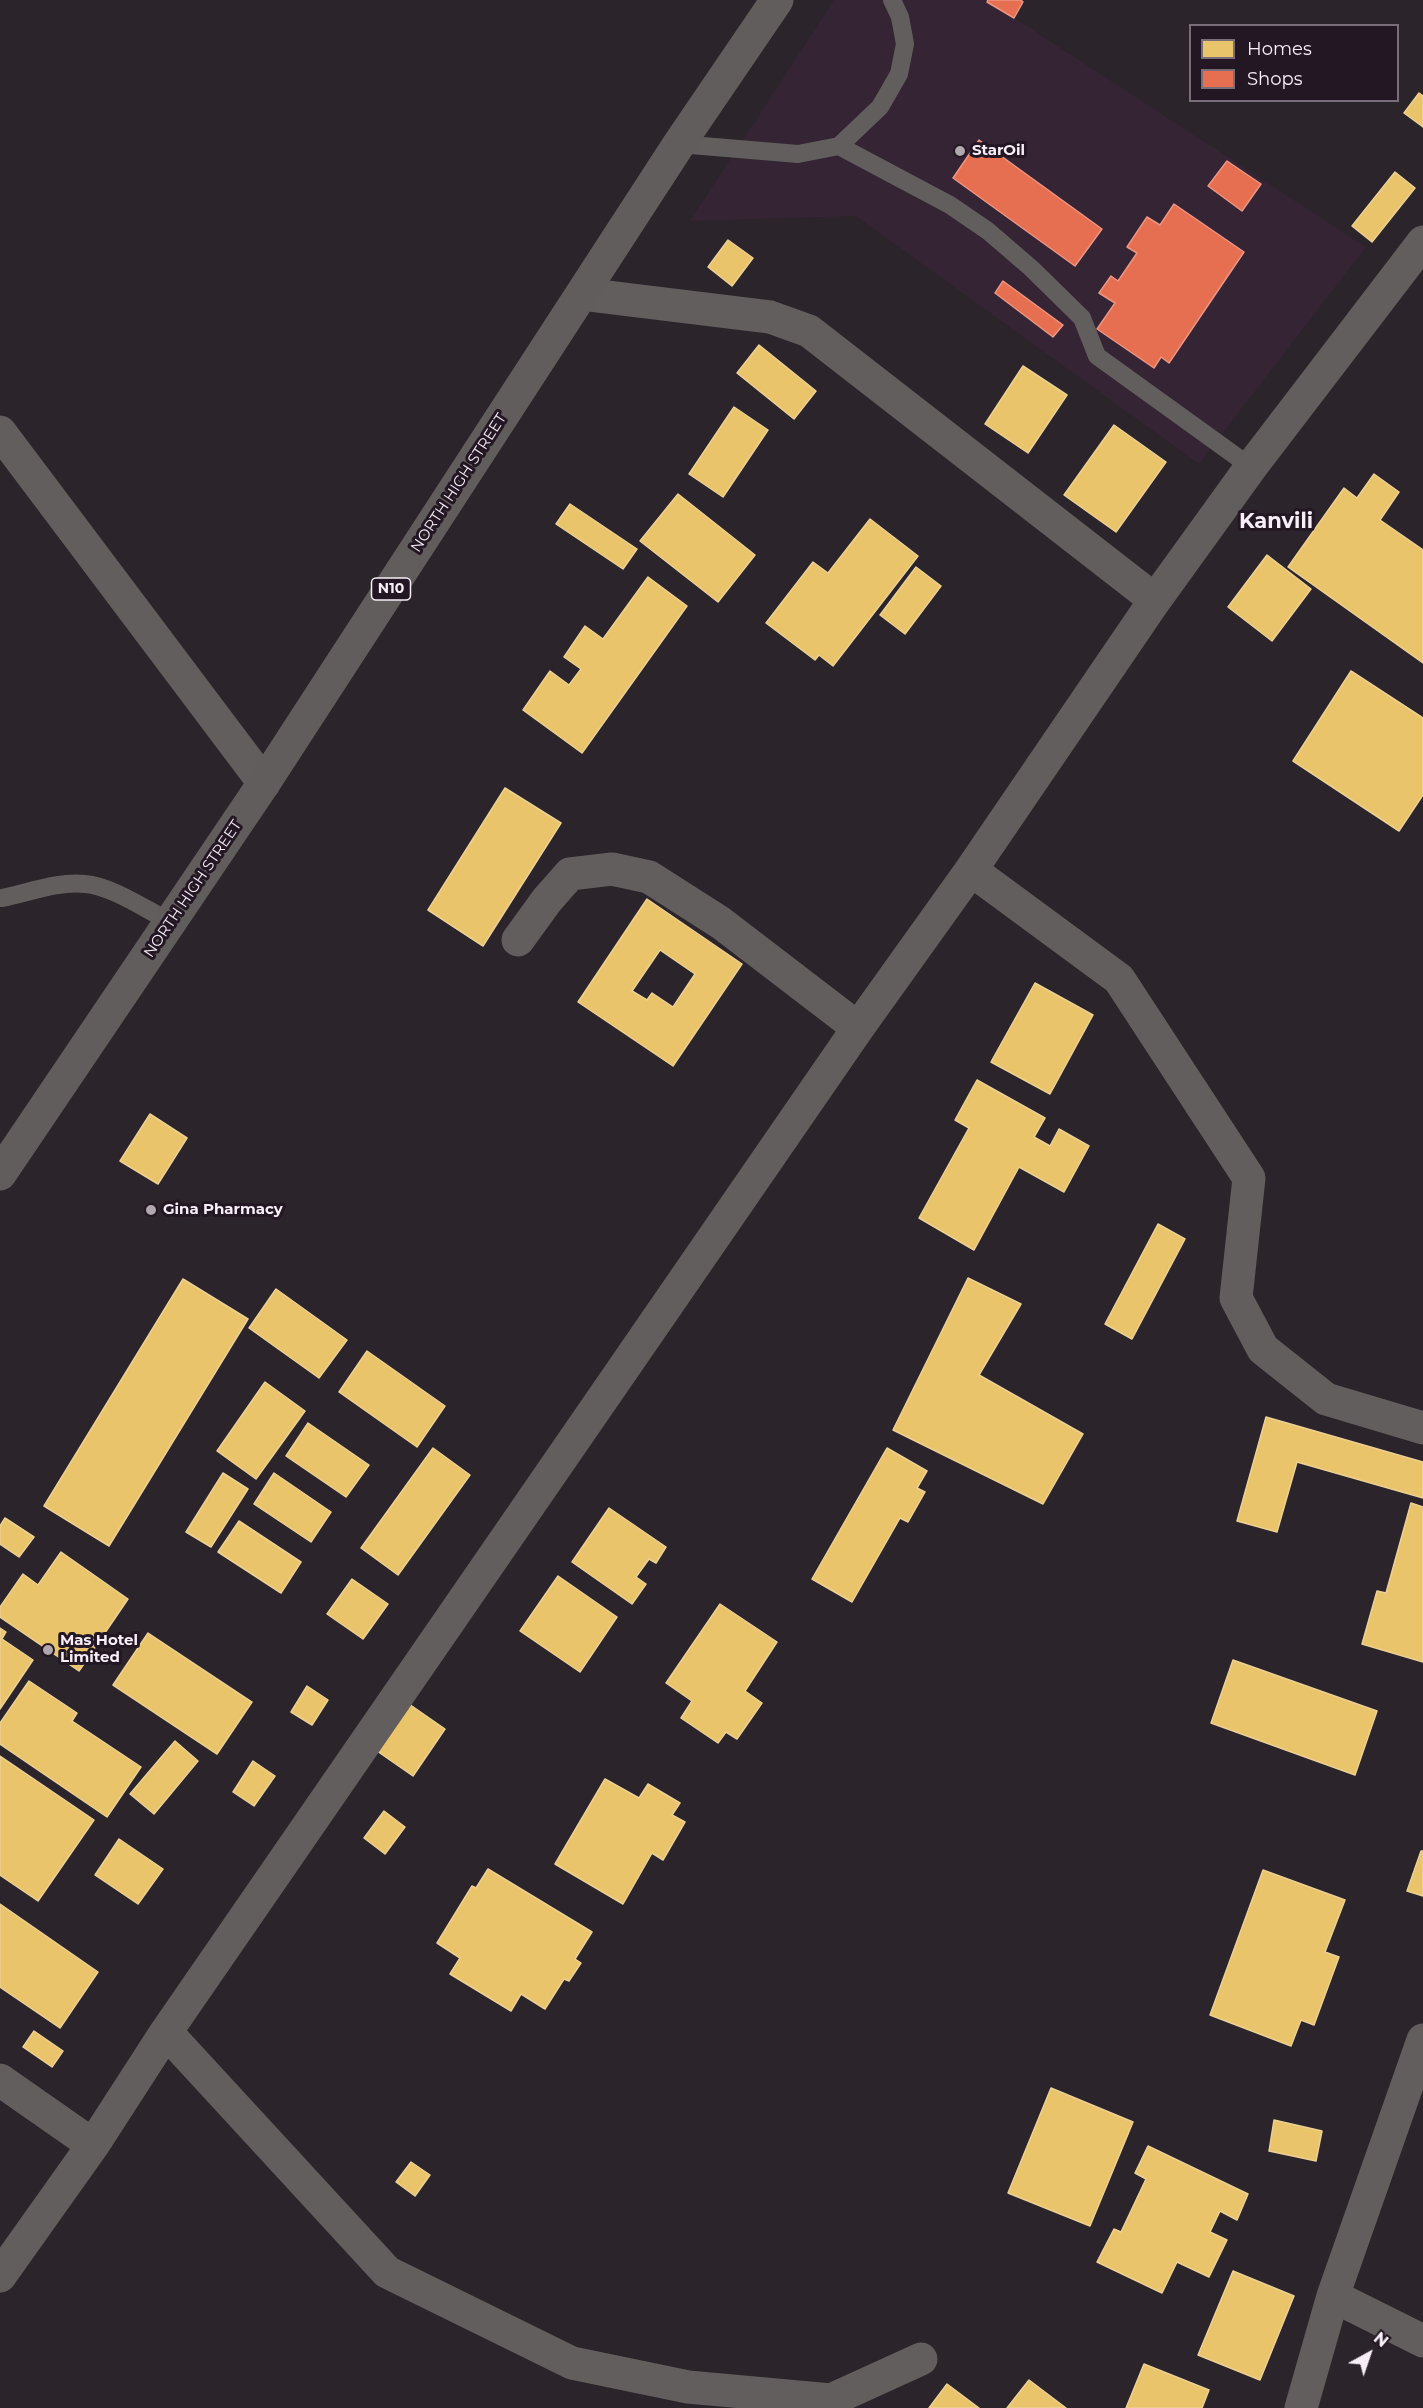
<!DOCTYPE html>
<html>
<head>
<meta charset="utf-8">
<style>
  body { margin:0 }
  #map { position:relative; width:1423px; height:2408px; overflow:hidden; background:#2b242a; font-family:Montserrat,sans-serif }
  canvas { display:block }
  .legend { position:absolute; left:1189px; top:24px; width:210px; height:78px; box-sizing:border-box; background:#241724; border:2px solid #786d78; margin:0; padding:8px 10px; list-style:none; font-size:18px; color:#f7eef7 }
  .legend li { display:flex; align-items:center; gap:12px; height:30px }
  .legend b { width:30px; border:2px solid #786d78 }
  .north { position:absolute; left:1339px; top:2324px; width:60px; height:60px; -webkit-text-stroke:4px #241724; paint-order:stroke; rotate:40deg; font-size:16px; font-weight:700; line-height:24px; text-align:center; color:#f7eef7 }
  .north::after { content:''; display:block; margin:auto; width:21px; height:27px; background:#f7eef7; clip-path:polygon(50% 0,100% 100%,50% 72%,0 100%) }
</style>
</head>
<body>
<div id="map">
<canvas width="1423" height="2408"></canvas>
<ul class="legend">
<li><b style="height:16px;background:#e9c46a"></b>Homes</li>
<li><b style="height:16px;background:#e76f51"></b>Shops</li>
</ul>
<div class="north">N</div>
</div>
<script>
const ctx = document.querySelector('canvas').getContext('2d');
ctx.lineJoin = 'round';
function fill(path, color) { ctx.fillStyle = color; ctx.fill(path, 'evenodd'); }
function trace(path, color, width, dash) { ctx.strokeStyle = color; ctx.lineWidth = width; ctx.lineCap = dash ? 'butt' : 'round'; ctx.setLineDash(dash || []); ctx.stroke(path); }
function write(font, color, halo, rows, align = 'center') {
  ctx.font = font + ' Montserrat,sans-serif'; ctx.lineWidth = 6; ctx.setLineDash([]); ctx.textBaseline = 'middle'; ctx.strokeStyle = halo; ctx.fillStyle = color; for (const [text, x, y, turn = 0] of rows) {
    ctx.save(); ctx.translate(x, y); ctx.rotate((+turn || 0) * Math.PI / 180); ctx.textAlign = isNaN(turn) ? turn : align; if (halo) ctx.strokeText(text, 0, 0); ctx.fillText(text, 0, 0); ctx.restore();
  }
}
fill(new Path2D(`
  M834,0H987L1366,247L1199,464L856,216L690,221Z`), '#352434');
const homes = new Path2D(`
  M1419,93L1423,96V127L1404,113Z
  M1395,172L1415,188L1372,242L1352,226Z
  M728,240L753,258L732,286L708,267Z
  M759,345L816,391L794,419L737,373Z
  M1023,366L1067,395L1028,453L985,424Z
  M734,407L768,430L723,497L689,474Z
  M1114,425L1166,462L1116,532L1064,495Z
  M1374,474L1399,492L1380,520L1423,550V663L1288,567L1344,488L1357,498Z
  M678,494L755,555L718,602L640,541Z
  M570,504L637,549L623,569L556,524Z
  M870,519L918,556L833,666L819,655L815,660L766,623L813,562L828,573Z
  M1267,555L1311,589L1272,641L1228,607Z
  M916,567L941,586L905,634L880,615Z
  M648,577L687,606L582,753L523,710L550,671L569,685L581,669L564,657L585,626L603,639Z
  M1351,671L1423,718V795L1399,831L1293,761Z
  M505,788L561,823L483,946L428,910Z
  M647,899L742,964L673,1066L578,1002ZM660,950L695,974L673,1007L652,993L647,1000L632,991Z
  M1035,983L1093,1015L1050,1094L991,1062Z
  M977,1080L1045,1118L1034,1137L1050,1146L1059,1129L1089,1146L1064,1192L1019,1167L974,1250L919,1218L969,1128L955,1120Z
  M150,1114L187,1138L158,1184L120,1161Z
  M1158,1224L1185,1239L1132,1339L1105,1324Z
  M968,1278L1021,1304L979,1375L1083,1434L1043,1504L893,1430Z
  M183,1279L248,1319L109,1546L44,1506Z
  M276,1289L347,1340L319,1378L249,1328Z
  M367,1351L445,1406L417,1447L339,1392Z
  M265,1382L305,1411L256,1479L217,1451Z
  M1266,1417L1423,1462V1498L1297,1462L1277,1532L1237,1521Z
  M308,1423L369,1465L346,1497L286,1456Z
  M433,1448L470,1475L398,1575L361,1548Z
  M887,1448L927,1471L917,1488L925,1492L908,1522L900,1518L852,1602L812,1579Z
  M223,1473L248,1489L211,1547L186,1532Z
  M274,1473L331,1512L311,1542L254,1504Z
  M1411,1503L1423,1507V1662L1362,1644L1377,1591L1386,1593Z
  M609,1508L666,1547L656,1563L649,1559L636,1577L646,1584L632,1604L572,1562Z
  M5,1518L34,1537L19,1557L0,1544V1526Z
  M239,1521L301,1562L281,1593L218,1552Z
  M61,1552L128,1599L79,1671L0,1617V1607L23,1574L38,1585Z
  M558,1576L617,1617L580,1672L520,1631Z
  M352,1579L388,1604L363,1639L327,1614Z
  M720,1604L777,1642L745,1691L762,1703L737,1739L726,1732L718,1743L681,1718L692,1701L666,1683Z
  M0,1628L6,1632L2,1639L33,1660L0,1709Z
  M148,1633L252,1702L217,1754L113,1685Z
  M1233,1660L1377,1711L1355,1775L1211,1723Z
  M29,1681L77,1713L72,1721L141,1767L107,1817L0,1744V1723Z
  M307,1686L328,1700L312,1725L291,1712Z
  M409,1704L445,1729L413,1776L377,1751Z
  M175,1741L198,1761L154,1814L130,1794Z
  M0,1756L94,1820L38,1901L0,1875Z
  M253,1761L275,1776L254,1806L233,1792Z
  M605,1779L639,1798L648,1784L680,1803L672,1815L685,1822L663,1860L652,1853L623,1904L555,1864Z
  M384,1811L405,1827L385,1854L364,1838Z
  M119,1839L163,1869L138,1904L95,1875Z
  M1421,1851H1423V1896L1407,1891Z
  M488,1869L592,1932L575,1959L581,1963L569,1981L564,1979L545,2009L521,1994L511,2011L450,1974L460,1958L437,1943L472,1886L476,1888Z
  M1263,1870L1345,1900L1325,1952L1339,1957L1314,2025L1301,2020L1291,2046L1210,2015Z
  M0,1904L98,1972L60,2028L0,1987Z
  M34,2031L63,2051L52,2067L23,2047Z
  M1051,2088L1133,2122L1090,2226L1008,2193Z
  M1274,2120L1322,2131L1316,2161L1269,2151Z
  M1148,2146L1248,2194L1237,2220L1220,2211L1210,2232L1227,2240L1209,2277L1177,2262L1162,2293L1097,2262L1114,2229L1121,2232L1146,2179L1135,2173Z
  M411,2162L430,2175L415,2196L396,2182Z
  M1233,2271L1294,2296L1260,2380L1198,2355Z
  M1144,2364L1209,2390L1202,2408H1126Z
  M1029,2380L1066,2408H1007Z
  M947,2384L979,2408H929Z`);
fill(homes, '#e9c46a');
trace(homes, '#edd194', 1.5);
const shops = new Path2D(`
  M988,0H1021L1023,2L1014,18L987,2Z
  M979,140L1102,229L1075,266L953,178Z
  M1227,161L1261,184L1242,211L1208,186Z
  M1174,204L1244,252L1169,363L1161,357L1154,368L1097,329L1115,303L1099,293L1111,276L1118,281L1137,253L1127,247L1147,217L1160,225Z
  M1003,281L1063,325L1053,337L995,293Z`);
fill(shops, '#e76f51');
trace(shops, '#ec9583', 1.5);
trace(new Path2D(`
  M679,144L798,154L839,146L880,107L899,74L905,44L900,17L892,0
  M839,146L950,205L988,231L1031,268L1082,318L1097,356L1251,467
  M2,898C28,893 58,881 85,884C112,886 146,910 171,922`), '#615e5d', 18);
trace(new Path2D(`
  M582,294L770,317L809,331L1155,600
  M0,432L264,783
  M971,870L1119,979L1249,1178L1236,1298L1263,1349L1326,1399L1423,1428
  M518,940L547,900L570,874L612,869L649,877L721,923L858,1028
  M166,2032L387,2272L572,2363L688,2387L831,2400L921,2359
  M0,2080L93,2145
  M0,2276L93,2145L166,2032L858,1028L971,870L1155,600L1251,467L1423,242
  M1333,2296L1423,2341
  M1301,2408L1333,2296L1423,2040`), '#615e5d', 33);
trace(new Path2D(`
  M0,1174L264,783L679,144L777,0`), '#625d5d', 33);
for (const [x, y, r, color] of [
  [960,151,6,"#b0a7af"],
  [151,1210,6,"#b0a7af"],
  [48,1650,6,"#b0a7af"]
]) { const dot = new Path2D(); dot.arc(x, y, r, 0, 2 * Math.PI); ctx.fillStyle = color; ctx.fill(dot); trace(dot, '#241724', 2); }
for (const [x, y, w] of [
  [391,589,39]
]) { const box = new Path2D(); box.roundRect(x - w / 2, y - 11, w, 22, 4.5); ctx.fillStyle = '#241724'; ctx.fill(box); trace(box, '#f7eef7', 1.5); }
write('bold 14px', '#f7eef7', null, [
  ["N10",391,589]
]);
write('bold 15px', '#f7eef7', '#241724', [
  ["StarOil",972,151],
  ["Gina Pharmacy",163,1210],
  ["Mas Hotel",60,1641],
  ["Limited",60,1658]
], 'left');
write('15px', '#f7eef7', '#241724', [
  ["NORTH HIGH STREET",459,483,-57],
  ["NORTH HIGH STREET",193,889,-56]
]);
write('bold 21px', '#f7eef7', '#241724', [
  ["Kanvili",1276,522]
]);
</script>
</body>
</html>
